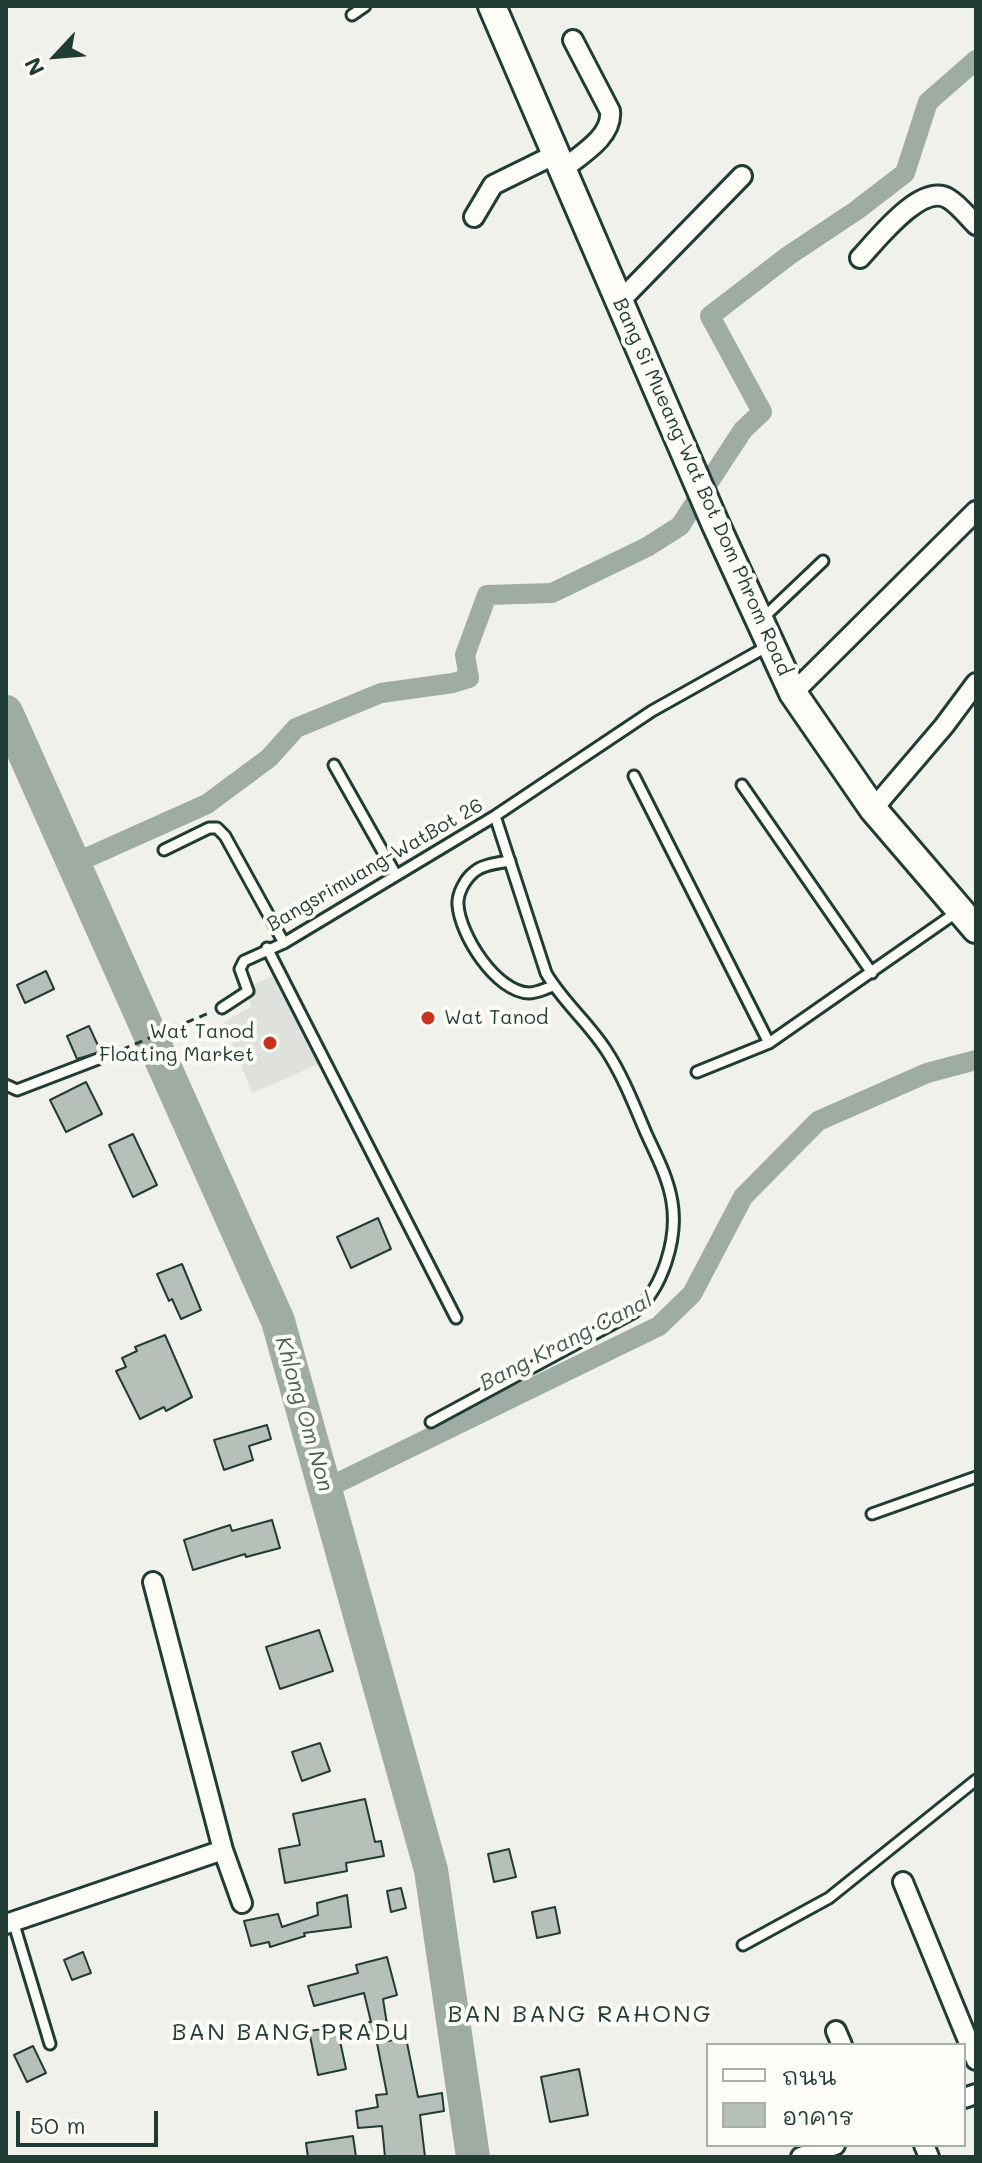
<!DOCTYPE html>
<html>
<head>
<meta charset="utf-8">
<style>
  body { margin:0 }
  #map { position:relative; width:982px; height:2163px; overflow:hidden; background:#f0f1eb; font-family:Mali,"Playpen Sans Thai",sans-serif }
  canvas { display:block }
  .frame { position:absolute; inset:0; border:8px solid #1f3d34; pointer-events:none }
  .legend { position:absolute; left:706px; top:2043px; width:260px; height:104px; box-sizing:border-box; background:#fdfcf7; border:2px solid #a4b0a9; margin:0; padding:10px 14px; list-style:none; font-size:24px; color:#1f3d34 }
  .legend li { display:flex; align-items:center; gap:16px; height:40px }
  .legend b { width:40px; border:2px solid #a4b0a9 }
  .north { position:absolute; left:16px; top:16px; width:80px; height:80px; -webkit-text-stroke:6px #fdfcf7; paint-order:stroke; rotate:244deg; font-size:22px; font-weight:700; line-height:32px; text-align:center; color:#1f3d34 }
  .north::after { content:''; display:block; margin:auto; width:28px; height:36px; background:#1f3d34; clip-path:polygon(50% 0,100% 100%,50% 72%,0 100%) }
  .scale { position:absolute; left:16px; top:2111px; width:142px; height:36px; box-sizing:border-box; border:4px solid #1f3d34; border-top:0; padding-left:10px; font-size:24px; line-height:28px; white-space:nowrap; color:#1f3d34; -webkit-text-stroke:6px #fdfcf7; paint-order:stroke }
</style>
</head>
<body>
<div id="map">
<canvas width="982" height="2163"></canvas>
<div class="frame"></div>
<ul class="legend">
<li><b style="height:10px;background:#fdfcf7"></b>ถนน</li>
<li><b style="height:22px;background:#b6bfb8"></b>อาคาร</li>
</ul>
<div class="north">N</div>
<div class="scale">50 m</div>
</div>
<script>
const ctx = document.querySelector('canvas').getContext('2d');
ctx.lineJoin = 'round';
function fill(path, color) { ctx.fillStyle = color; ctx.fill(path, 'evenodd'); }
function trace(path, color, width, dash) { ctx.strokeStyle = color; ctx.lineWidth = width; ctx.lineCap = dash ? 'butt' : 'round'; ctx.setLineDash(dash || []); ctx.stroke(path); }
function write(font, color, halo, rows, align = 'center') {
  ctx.font = font + ' Mali,sans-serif'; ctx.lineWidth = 8; ctx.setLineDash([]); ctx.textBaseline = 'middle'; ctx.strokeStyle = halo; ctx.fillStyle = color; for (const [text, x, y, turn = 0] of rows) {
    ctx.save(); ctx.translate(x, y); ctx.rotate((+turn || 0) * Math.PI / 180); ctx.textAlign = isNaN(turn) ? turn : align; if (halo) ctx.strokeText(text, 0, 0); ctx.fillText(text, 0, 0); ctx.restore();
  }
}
fill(new Path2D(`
  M272,976L319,1064L252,1093L224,1022L252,1006L243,990Z`), '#dfe2dc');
trace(new Path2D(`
  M73,864L207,804L269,758L296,728L381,693L453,683L469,678L465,655L487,595L552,593L647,547L680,526L743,430L762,412L710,316L788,256L857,210L905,173L928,102L976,60
  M325,1489L659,1326L692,1294L743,1197L818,1121L927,1073L976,1060`), '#9faca4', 20);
trace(new Path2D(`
  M6,712L278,1321L431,1870L473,2157`), '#9faca4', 34);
const building = new Path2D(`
  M46,971L54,989L25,1003L17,985Z
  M89,1026L101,1052L77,1059L67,1036Z
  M86,1082L102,1114L66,1132L50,1100Z
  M133,1134L157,1185L133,1197L109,1145Z
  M378,1218L391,1249L351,1268L337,1237Z
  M182,1264L201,1310L181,1319L172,1299L169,1301L157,1274Z
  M165,1335L192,1397L166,1411L164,1407L140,1419L116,1371L126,1367L122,1358L137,1351L135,1347Z
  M267,1425L271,1439L249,1446L253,1460L224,1470L214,1440Z
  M272,1520L280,1548L246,1557L245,1554L193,1570L184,1540L230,1525L232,1531Z
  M319,1630L333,1671L280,1689L266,1647Z
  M320,1743L330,1771L302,1781L292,1752Z
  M365,1799L375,1842L381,1841L384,1856L346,1863L347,1871L285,1883L279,1849L300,1845L293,1814Z
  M509,1849L516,1877L494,1882L488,1854Z
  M401,1888L406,1908L391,1912L387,1891Z
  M347,1895L351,1927L304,1933L305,1936L270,1947L269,1942L251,1946L244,1921L278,1914L282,1927L318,1915L317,1903Z
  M555,1907L560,1933L537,1938L532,1912Z
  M83,1952L91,1973L72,1980L64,1960Z
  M387,1957L397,1995L383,1999L389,2037L367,2040L364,2023L371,2022L364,1993L314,2006L308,1986L358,1973L356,1965Z
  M337,2027L346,2069L318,2075L309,2031Z
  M406,2038L418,2097L442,2093L444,2111L420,2115L425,2157H385L382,2126L358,2128L356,2111L378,2107L376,2095L387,2094L377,2043Z
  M33,2046L46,2073L27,2082L14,2055Z
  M579,2069L588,2115L550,2122L541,2077Z
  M353,2136L356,2157H308L306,2143Z`);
fill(building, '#b6bfb8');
trace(building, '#1f3d34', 2);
const lane = new Path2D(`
  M352,15L365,6
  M762,619L823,561
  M334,765L396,875
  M634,776L769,1043
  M742,785L872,973
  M164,850L209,828H217L225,836L284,943
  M510,861C499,863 483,864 474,872C465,879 457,894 458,905C460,935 496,992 529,993C537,993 546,988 554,986
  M267,948L456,1318
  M222,1008L248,991L240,969L244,961L284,943L495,816L652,711L768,646
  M697,1072L769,1043L957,912
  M6,1085L17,1090L98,1059
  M431,1422L633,1313C663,1290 678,1238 672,1202C668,1177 656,1155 646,1133C634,1105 623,1076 606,1050C588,1022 562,1001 546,973L495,816
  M872,1514L976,1477
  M13,1921L50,2044
  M743,1945L829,1898L976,1780`);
const street = new Path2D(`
  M562,170C580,155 613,137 610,111L573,40
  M474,217L493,185L556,154
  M860,258C877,240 922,181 949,199C959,205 968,217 976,225
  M619,302L742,176
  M793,693L976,511
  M873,809L944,726L976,683
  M153,1582L223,1850L242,1903
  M903,1882L976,2060
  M6,1924L223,1850
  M836,2031L842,2045
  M964,2098L976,2094
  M924,2145L929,2157
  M801,2157L835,2145`);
const secondary = new Path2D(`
  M492,6L715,523L793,693L873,809L976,929`);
trace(lane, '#1f3d34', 15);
trace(street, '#1f3d34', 24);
trace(secondary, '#1f3d34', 32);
trace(new Path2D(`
  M109,1055L209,1013`), '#1f3d34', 3, [8, 6]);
trace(lane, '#fdfcf7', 9);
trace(street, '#fdfcf7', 18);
trace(secondary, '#fdfcf7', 26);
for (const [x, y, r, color] of [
  [428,1018,8,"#c8321e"],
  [270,1043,8,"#c8321e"]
]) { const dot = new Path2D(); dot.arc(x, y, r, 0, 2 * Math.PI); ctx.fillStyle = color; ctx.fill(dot); trace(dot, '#fdfcf7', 3); }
write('20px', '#1f3d34', '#fdfcf7', [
  ["Bang Si Mueang-Wat Bot Dom Phrom Road",702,487,66],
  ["Bangsrimuang-WatBot 26",375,865,-30]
]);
write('20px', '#1f3d34', '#fdfcf7', [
  ["Wat Tanod",444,1018],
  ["Wat Tanod",254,1032,"right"],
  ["Floating Market",254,1055,"right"]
], 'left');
write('italic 22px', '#455e56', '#fdfcf7', [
  ["Bang Krang Canal",566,1342,-27],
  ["Khlong Om Non",304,1414,74]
]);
ctx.letterSpacing = '2px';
write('24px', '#1f3d34', '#fdfcf7', [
  ["BAN BANG RAHONG",580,2015],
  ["BAN BANG PRADU",291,2033]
]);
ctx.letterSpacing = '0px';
</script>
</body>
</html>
